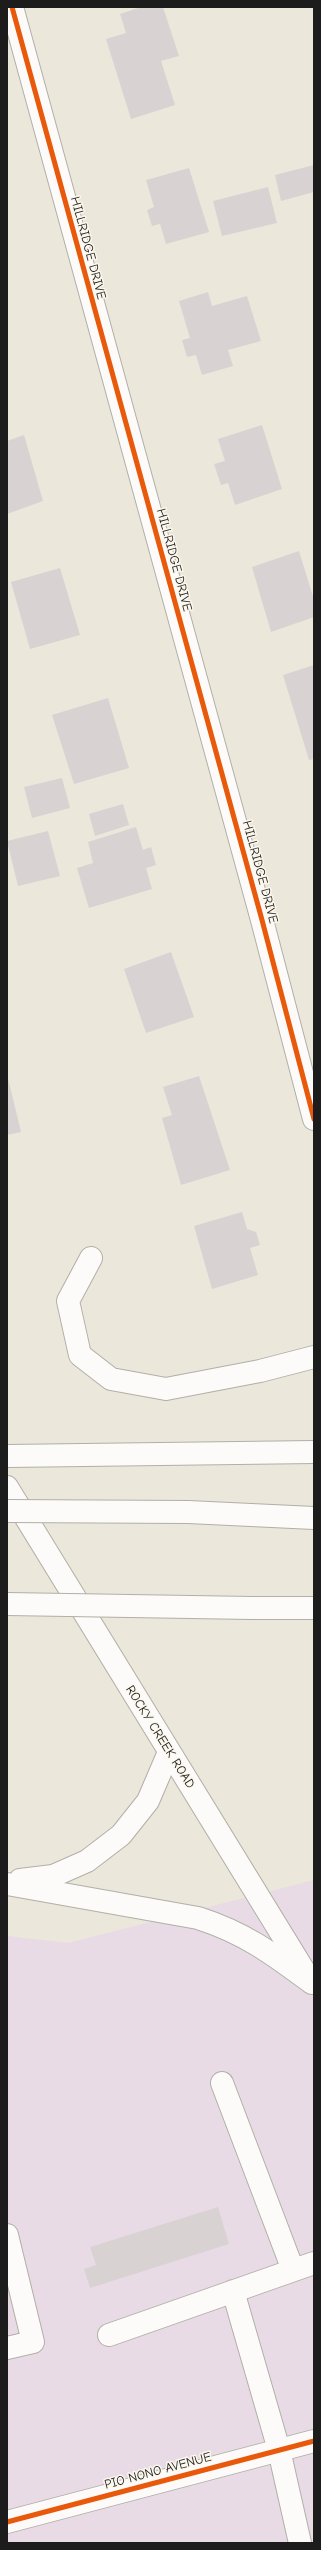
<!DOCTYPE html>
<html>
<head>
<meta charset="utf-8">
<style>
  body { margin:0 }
  #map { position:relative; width:321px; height:2550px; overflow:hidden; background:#ebe7da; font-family:"Comic Neue",sans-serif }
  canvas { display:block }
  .frame { position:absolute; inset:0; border:8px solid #1c1c1c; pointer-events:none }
</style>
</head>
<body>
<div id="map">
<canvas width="321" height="2550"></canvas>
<div class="frame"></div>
</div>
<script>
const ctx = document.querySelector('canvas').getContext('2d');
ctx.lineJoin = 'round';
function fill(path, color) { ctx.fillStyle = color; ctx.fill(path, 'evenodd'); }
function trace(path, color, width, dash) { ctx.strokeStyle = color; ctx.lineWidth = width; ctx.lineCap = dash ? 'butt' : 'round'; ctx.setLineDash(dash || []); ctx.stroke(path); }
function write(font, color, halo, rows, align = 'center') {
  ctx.font = font + ' "Comic Neue",sans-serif'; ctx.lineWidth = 3; ctx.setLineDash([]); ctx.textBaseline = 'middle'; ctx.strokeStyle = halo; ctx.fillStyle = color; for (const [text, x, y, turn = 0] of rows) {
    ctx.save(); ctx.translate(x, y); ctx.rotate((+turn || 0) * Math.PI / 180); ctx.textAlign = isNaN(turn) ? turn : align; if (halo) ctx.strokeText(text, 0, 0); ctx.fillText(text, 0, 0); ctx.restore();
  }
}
fill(new Path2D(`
  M314,1880V2543H7V1936L68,1943Z`), '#e8dbe6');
fill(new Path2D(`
  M141,7H163L179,56L161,61L175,105L131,119L106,39L126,33L120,14Z
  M314,165V192L281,201L275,175Z
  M189,168L209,232L166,244L160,224L152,226L147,210L154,207L146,180Z
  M268,187L277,223L222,236L213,201Z
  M208,292L212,306L247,296L261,341L228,350L233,366L202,375L196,355L187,357L182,340L190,338L179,301Z
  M262,425L282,489L235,505L228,483L221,485L214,464L225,461L218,439Z
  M24,435L43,501L7,514V441Z
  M299,551L314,600V617L271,632L252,567Z
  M60,568L80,635L30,649L11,582Z
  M314,665V759L309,760L283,675Z
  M108,698L129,768L74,784L52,715Z
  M62,778L70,808L32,818L24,787Z
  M123,804L129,825L95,836L89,814Z
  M136,827L143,850L151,847L156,865L146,868L152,889L89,908L77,868L93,863L88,842Z
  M48,831L60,876L18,886L7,841Z
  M171,952L194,1017L146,1033L124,969Z
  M7,1074L21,1132L7,1135Z
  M199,1076L230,1170L181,1185L162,1118L172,1115L163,1087Z
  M242,1212L247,1229L256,1232L260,1245L250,1248L258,1275L212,1289L194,1226Z
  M218,2207L229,2244L90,2288L84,2269L96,2265L90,2247Z`), '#d9d2d3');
const service = new Path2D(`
  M91,1258L68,1301L80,1355L111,1379L166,1389L260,1371L314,1357
  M222,2083L293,2270
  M7,2235L33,2342L7,2348
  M233,2291L279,2450L300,2543
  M109,2335L314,2263`);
const minor = new Path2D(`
  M12,7L262,920L314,1119`);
const tertiary = new Path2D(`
  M7,1487L311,1982`);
const primary = new Path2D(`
  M7,2522L314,2441`);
const motorway = new Path2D(`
  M7,1456L314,1452
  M188,1512L314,1518
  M252,1608H314
  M20,1880L53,1876L87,1861L121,1835L148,1801L169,1752
  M7,1884L198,1918C245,1933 273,1954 312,1983`);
trace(service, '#b1afa7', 24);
trace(minor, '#b1afa7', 24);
trace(tertiary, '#b1afa7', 24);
trace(primary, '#b1afa7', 24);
trace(motorway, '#b1afa7', 24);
trace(service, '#fcfbf9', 22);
trace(minor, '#fcfbf9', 22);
trace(tertiary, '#fcfbf9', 22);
trace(primary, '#fcfbf9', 22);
trace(motorway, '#fcfbf9', 22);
const motorwayBridge = new Path2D(`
  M7,1511L188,1512
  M7,1604L252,1608`);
trace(motorwayBridge, '#b1afa7', 24, []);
trace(motorwayBridge, '#fcfbf9', 22);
trace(new Path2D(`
  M12,7L262,920L314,1119
  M7,2522L314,2441`), '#e8590c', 5);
write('13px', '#1c1c1c', '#fbf7ec', [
  ["HILLRIDGE DRIVE",88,248,75],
  ["HILLRIDGE DRIVE",174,560,75],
  ["HILLRIDGE DRIVE",260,872,75],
  ["ROCKY CREEK ROAD",160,1737,58],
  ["PIO NONO AVENUE",158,2471,-15]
]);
</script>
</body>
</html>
